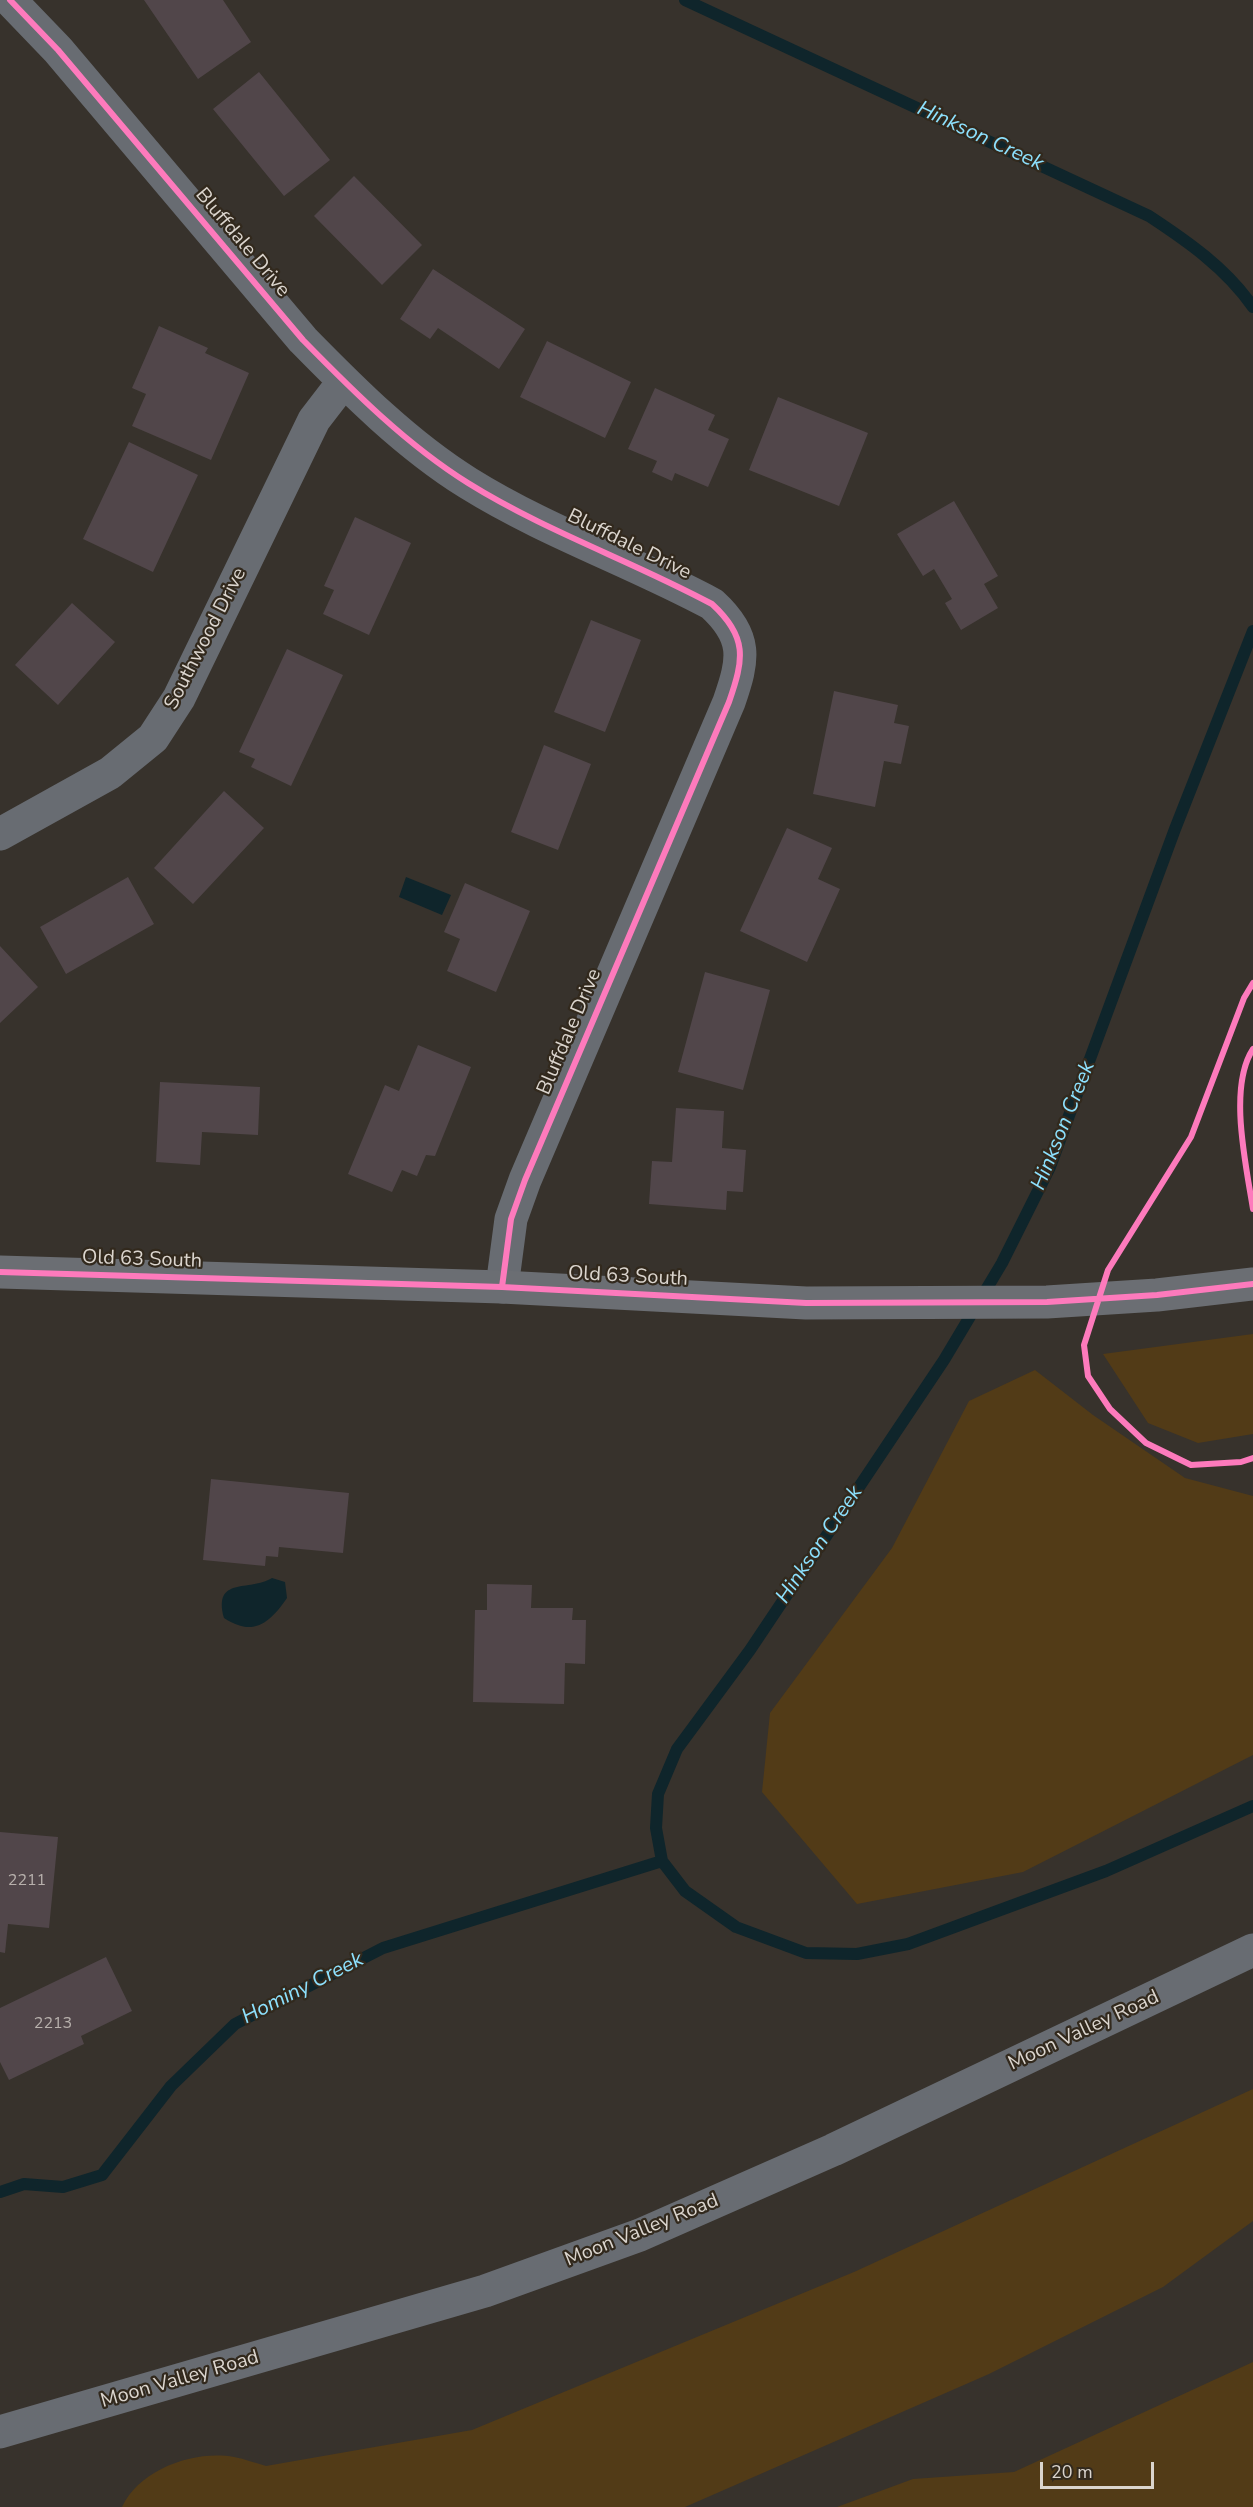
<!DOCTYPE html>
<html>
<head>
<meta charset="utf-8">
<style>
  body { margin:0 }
  #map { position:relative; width:1253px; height:2507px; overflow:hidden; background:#37322c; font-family:"Nunito Sans",sans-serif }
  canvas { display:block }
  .scale { position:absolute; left:1040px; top:2462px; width:114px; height:27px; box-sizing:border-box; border:3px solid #dbd5ce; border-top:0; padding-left:8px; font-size:18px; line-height:21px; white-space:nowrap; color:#dbd5ce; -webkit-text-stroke:4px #32291d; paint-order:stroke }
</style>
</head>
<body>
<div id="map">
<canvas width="1253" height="2507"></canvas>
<div class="scale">20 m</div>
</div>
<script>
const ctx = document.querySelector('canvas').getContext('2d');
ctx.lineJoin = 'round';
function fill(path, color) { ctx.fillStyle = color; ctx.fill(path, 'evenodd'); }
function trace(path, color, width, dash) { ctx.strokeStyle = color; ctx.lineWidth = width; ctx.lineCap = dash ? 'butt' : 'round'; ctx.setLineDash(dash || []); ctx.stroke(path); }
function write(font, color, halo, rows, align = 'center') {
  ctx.font = font + ' "Nunito Sans",sans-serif'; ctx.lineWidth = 4.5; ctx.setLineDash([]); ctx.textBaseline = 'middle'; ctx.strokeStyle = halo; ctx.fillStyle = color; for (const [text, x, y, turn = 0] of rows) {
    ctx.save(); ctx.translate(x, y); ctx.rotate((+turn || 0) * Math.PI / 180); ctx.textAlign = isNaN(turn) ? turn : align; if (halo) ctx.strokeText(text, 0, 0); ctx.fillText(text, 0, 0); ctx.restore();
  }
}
fill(new Path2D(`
  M1253,1334V1434L1198,1443L1148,1423L1103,1354Z
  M1035,1370L1093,1415L1185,1478L1253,1496V1755L1023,1872L857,1904L762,1792L770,1713L892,1548L969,1401Z
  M1253,2089V2221L1163,2287L989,2374L685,2507H122C140,2469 194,2450 234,2457C245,2459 255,2463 266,2466L472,2430L854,2272Z
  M1253,2362V2507H837L913,2479L1014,2472Z`), '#523b17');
fill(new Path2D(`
  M406,877L451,895L442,915L399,897Z
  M272,1578L285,1582L287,1598C269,1624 253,1637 224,1618C213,1576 249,1592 272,1578Z`), '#0f252b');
trace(new Path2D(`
  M685,0L1149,216C1187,241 1226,268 1253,307
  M1253,631L1175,829L1050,1167L1002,1263L944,1360L750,1650L677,1749L658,1794L656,1828L662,1861L685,1891L736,1927L806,1953L857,1954L908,1944L1106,1871L1253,1806
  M0,2192L24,2184L63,2187L102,2175L171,2086L235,2024L383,1948L662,1861`), '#0f252b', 12);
fill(new Path2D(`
  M144,0H223L251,42L198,79Z
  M259,72L330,160L284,196L213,109Z
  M354,176L422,245L382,285L314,216Z
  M433,269L525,329L499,369L438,328L430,339L400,319Z
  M159,326L208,348L205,353L249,373L211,460L132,426L146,394L132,388Z
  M547,341L631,382L605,438L520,397Z
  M655,388L715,415L708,430L729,439L708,487L675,473L672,481L652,472L657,461L628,449Z
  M778,397L868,433L839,506L749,470Z
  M129,442L198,475L153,572L83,539Z
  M954,501L998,576L984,584L998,608L961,630L945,603L952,599L934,569L923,576L897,534Z
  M355,517L411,543L369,635L323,614L334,590L324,586Z
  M72,603L115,642L58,705L15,665Z
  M591,620L641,640L605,732L554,712Z
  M287,649L343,675L291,786L251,767L255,759L239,752Z
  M834,691L898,705L894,723L909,726L901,764L884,761L875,807L813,794Z
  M544,745L591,764L558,850L511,832Z
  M224,791L264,828L193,904L154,868Z
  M787,828L832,848L818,879L840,889L807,962L740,931Z
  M128,877L154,924L66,974L40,927Z
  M465,883L530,911L496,992L447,971L460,939L444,932Z
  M0,946L38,987L0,1023Z
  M705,972L770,990L743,1090L678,1072Z
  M418,1045L471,1067L435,1156L426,1155L417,1176L402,1170L392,1192L348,1174L385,1085L399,1091Z
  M160,1082L260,1087L258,1135L202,1132L200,1165L156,1162Z
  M676,1108L724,1111L722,1148L746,1150L743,1192L727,1191L726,1210L649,1204L652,1161L672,1162Z
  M211,1479L349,1493L343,1553L279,1547L278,1557L266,1556L265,1566L203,1560Z
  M487,1584L532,1585L531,1608H573L572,1620H586L585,1664L565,1663L564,1704L473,1702L475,1610H487Z
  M0,1832L58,1837L49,1928L8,1924L5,1953L0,1952Z
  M106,1957L132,2011L81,2036L84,2044L9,2080L0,2062V2008Z`), '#51464a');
trace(new Path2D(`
  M10,0L58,50L303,340C353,391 407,445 468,483C545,531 632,561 712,604C748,637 744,659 729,702L525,1180L511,1219L502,1287
  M0,834L110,773L153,738L179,698L314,420L344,381
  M0,2432L485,2291L640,2235L833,2150L1253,1950`), '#686c72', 33);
trace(new Path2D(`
  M0,1272L502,1287L806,1303L1047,1302L1157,1295L1253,1284`), '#6b6e73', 33);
trace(new Path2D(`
  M10,0L58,50L303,340C353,391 407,445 468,483C545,531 632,561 712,604C748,637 744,659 729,702L525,1180L511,1219L502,1287
  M1253,983L1244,998L1191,1137L1108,1270L1084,1345L1088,1376L1110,1409L1146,1443L1191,1465L1241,1462L1253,1458
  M1253,1049C1228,1087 1246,1165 1253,1209
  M0,1272L502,1287L806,1303L1047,1302L1157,1295L1253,1284`), '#fd7abc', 6);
write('16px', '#b8b1ad', null, [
  ["2211",27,1881],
  ["2213",53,2024]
]);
write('20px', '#dbd5ce', '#32291d', [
  ["Bluffdale Drive",242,243,50],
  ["Bluffdale Drive",629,545,26],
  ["Southwood Drive",206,639,-63],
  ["Bluffdale Drive",570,1032,-67],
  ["Old 63 South",142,1260,2],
  ["Old 63 South",628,1277,3],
  ["Moon Valley Road",1084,2031,-25],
  ["Moon Valley Road",642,2231,-22],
  ["Moon Valley Road",180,2380,-16]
]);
write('italic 21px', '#8de1fe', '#32291d', [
  ["Hinkson Creek",980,137,25],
  ["Hinkson Creek",1064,1126,-68],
  ["Hinkson Creek",820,1545,-56],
  ["Hominy Creek",303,1989,-27]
]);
</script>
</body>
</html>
